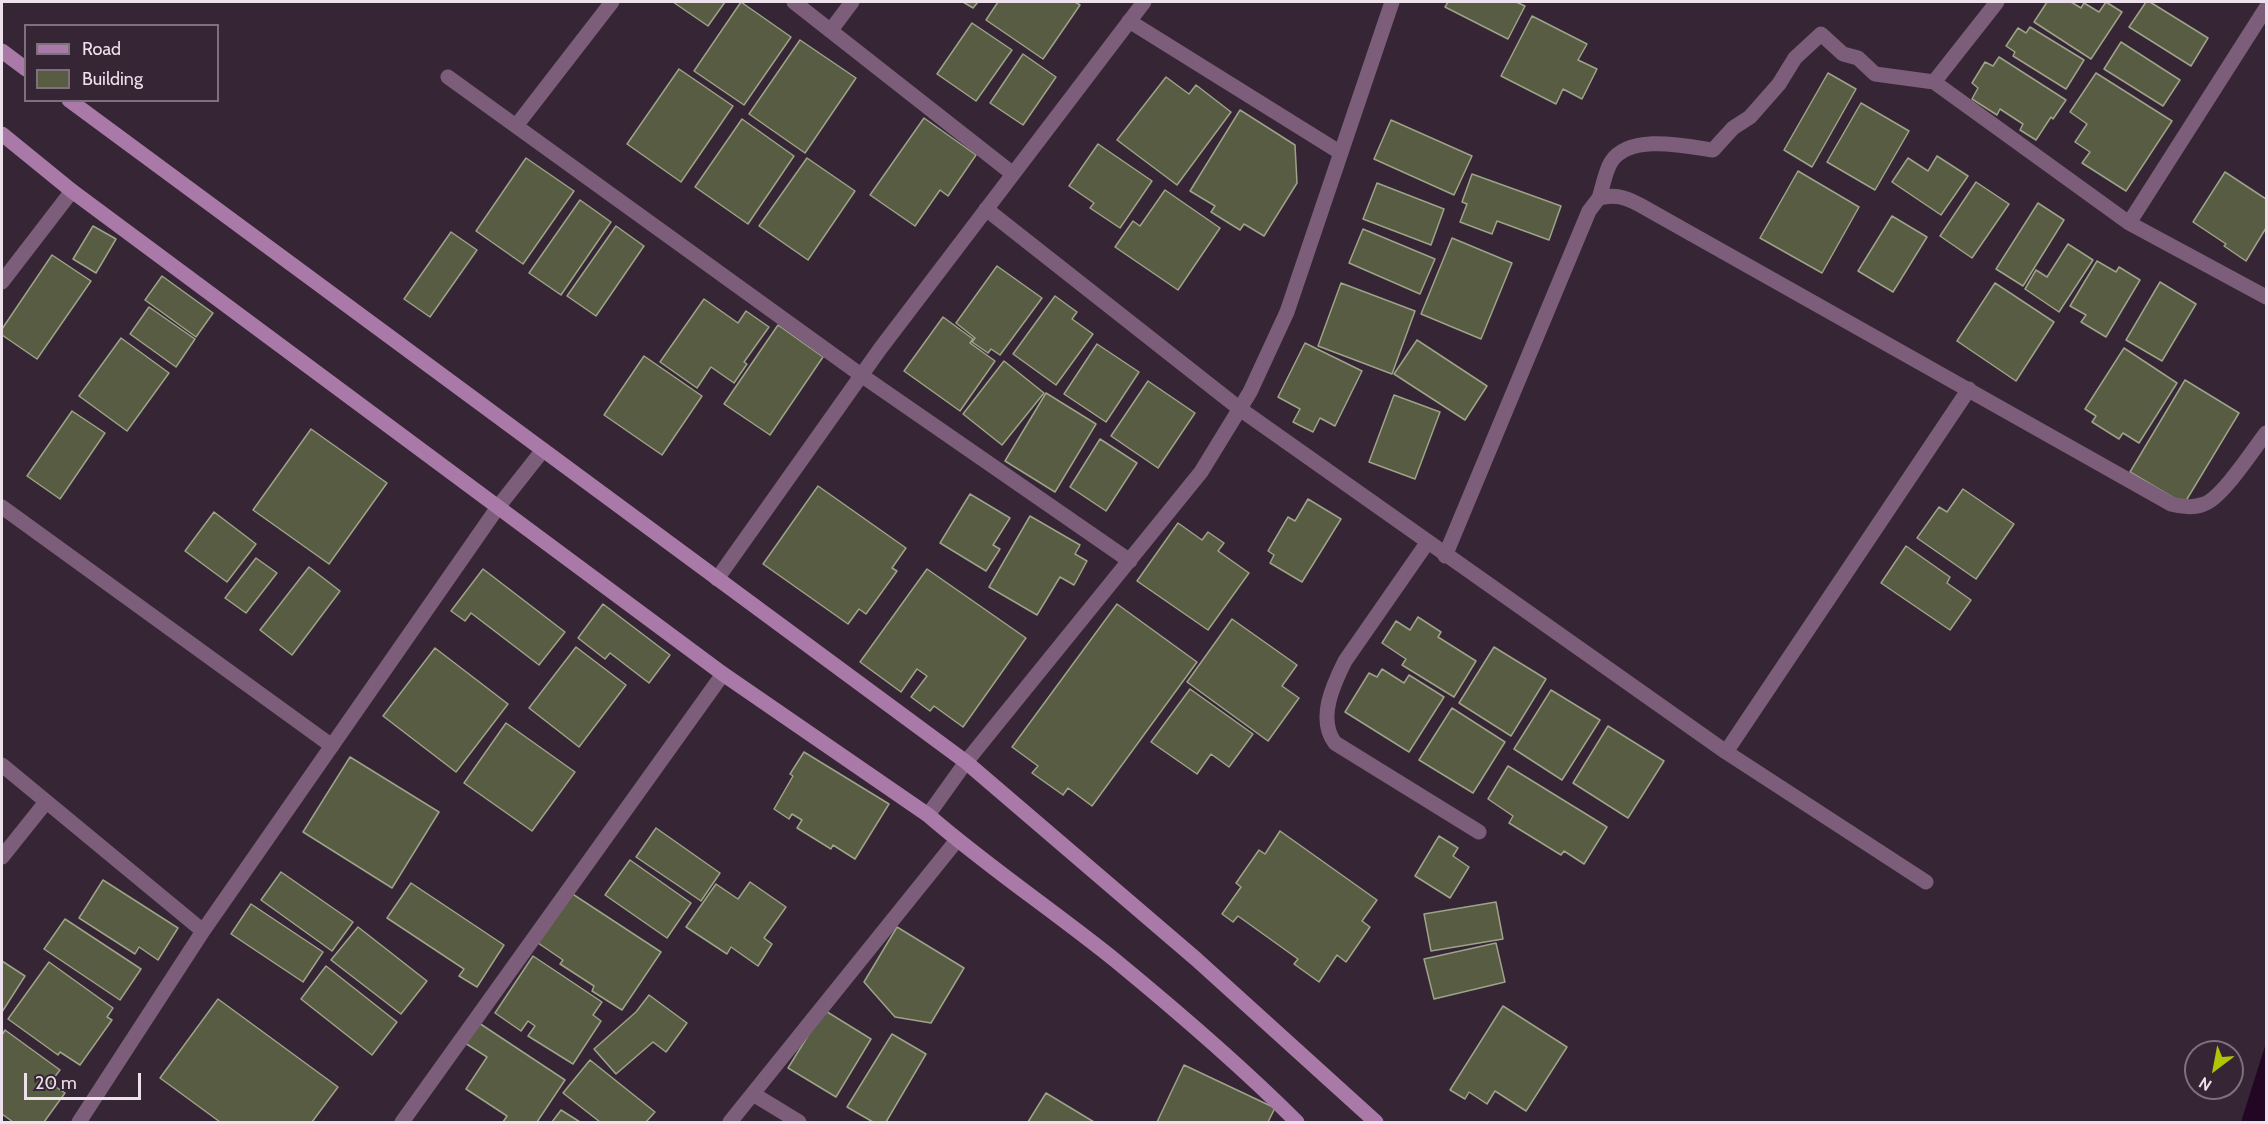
<!DOCTYPE html>
<html>
<head>
<meta charset="utf-8">
<style>
  body { margin:0 }
  #map { position:relative; width:2268px; height:1124px; overflow:hidden; background:#362535; font-family:Cabin,sans-serif }
  canvas { display:block }
  .frame { position:absolute; inset:0; border:3px solid #ede1ec; pointer-events:none }
  .legend { position:absolute; left:24px; top:24px; width:195px; height:78px; box-sizing:border-box; background:#362535; border:2px solid #7f707e; margin:0; padding:8px 10px; list-style:none; font-size:18px; color:#ede1ec }
  .legend li { display:flex; align-items:center; gap:12px; height:30px }
  .legend b { width:30px; border:2px solid #7f707e }
  .north { position:absolute; left:2184px; top:1040px; width:60px; height:60px; box-sizing:border-box; background:#362535; border:2px solid #7f707e; border-radius:50%; rotate:212deg; font-size:16px; font-weight:700; line-height:24px; text-align:center; color:#ede1ec }
  .north::after { content:''; display:block; margin:auto; width:21px; height:27px; background:#b0c503; clip-path:polygon(50% 0,100% 100%,50% 72%,0 100%) }
  .scale { position:absolute; left:24px; top:1073px; width:117px; height:27px; box-sizing:border-box; border:3px solid #ede1ec; border-top:0; padding-left:8px; font-size:18px; line-height:21px; white-space:nowrap; color:#ede1ec; -webkit-text-stroke:4px #362535; paint-order:stroke }
</style>
</head>
<body>
<div id="map">
<canvas width="2268" height="1124"></canvas>
<div class="frame"></div>
<ul class="legend">
<li><b style="height:8px;background:#a979a8"></b>Road</li>
<li><b style="height:16px;background:#575c43"></b>Building</li>
</ul>
<div class="north">N</div>
<div class="scale">20 m</div>
</div>
<script>
const ctx = document.querySelector('canvas').getContext('2d');
ctx.lineJoin = 'round';
function fill(path, color) { ctx.fillStyle = color; ctx.fill(path, 'evenodd'); }
function trace(path, color, width, dash) { ctx.strokeStyle = color; ctx.lineWidth = width; ctx.lineCap = dash ? 'butt' : 'round'; ctx.setLineDash(dash || []); ctx.stroke(path); }
fill(new Path2D(`
  M2266,1043V1122H2241Z`), '#230623');
const building = new Path2D(`
  M673,2H725L708,26Z
  M741,2L791,37L744,105L694,71Z
  M963,2H978L973,8Z
  M998,2H1075L1080,5L1043,59L986,20Z
  M1448,2H1516L1525,6L1508,39L1445,7Z
  M2047,2H2071L2081,8L2084,3L2099,12L2106,2L2122,12L2091,59L2034,22Z
  M2146,2H2150L2208,38L2191,66L2129,27Z
  M1532,16L1587,44L1578,60L1597,69L1582,99L1563,89L1556,104L1501,76Z
  M972,23L1012,50L976,101L937,74Z
  M2030,27L2084,60L2066,89L2013,56L2015,52L2006,46L2018,28L2026,33Z
  M800,40L856,78L805,153L749,114Z
  M2121,42L2180,80L2163,106L2104,69Z
  M1023,54L1056,77L1023,125L990,103Z
  M1999,57L2066,100L2053,119L2051,117L2036,140L2020,130L2023,124L2000,109L1997,115L1972,99L1978,88L1972,83L1985,62L1993,66Z
  M679,69L733,106L681,182L627,144Z
  M1828,73L1856,89L1812,167L1784,150Z
  M2096,73L2172,121L2126,191L2082,163L2090,152L2075,142L2087,124L2070,112Z
  M1166,77L1189,94L1196,85L1231,112L1177,185L1117,140Z
  M1861,103L1909,131L1875,190L1827,162Z
  M1240,110L1295,145L1297,183L1264,236L1244,224L1240,230L1211,212L1215,206L1190,191Z
  M924,118L976,155L948,196L940,190L915,226L870,195Z
  M742,119L794,156L748,224L695,187Z
  M1391,120L1472,156L1454,195L1374,159Z
  M1098,144L1152,181L1120,228L1090,208L1094,203L1069,186Z
  M1937,156L1968,176L1941,215L1892,182L1908,158L1928,171Z
  M526,158L574,191L523,264L476,231Z
  M807,158L855,191L808,260L759,226Z
  M1798,171L1859,207L1822,273L1760,238Z
  M2225,172L2266,199V228L2246,261L2224,246L2226,244L2193,222Z
  M1472,174L1561,206L1549,240L1497,221L1492,234L1460,222L1467,204L1462,202Z
  M1976,182L2009,204L1972,258L1940,236Z
  M1377,183L1444,209L1431,245L1363,219Z
  M1165,190L1220,228L1178,290L1115,247L1133,221L1140,226Z
  M580,200L611,222L561,295L529,273Z
  M2038,203L2064,220L2023,286L1996,269Z
  M1892,216L1927,237L1893,292L1858,271Z
  M93,226L116,239L96,273L73,259Z
  M616,226L644,246L596,316L567,296Z
  M1363,229L1435,259L1420,294L1349,263Z
  M451,232L477,250L430,317L404,299Z
  M1452,238L1512,263L1481,339L1421,314Z
  M2068,244L2093,260L2059,312L2025,289L2036,270L2047,277Z
  M52,255L91,281L37,359L2,335V329Z
  M2097,261L2116,272L2119,267L2140,280L2106,337L2081,322L2086,315L2070,306Z
  M997,266L1042,298L1000,355L991,349L988,353L972,342L975,338L956,323Z
  M162,276L213,313L196,337L145,300Z
  M2160,282L2196,304L2162,361L2126,340Z
  M1341,283L1415,311L1392,374L1318,346Z
  M1995,283L2054,322L2016,381L1957,341Z
  M1055,296L1077,312L1072,319L1093,334L1056,385L1013,354Z
  M704,299L738,323L746,311L769,327L744,362L747,364L734,383L711,367L697,388L660,362Z
  M149,307L195,339L176,367L130,334Z
  M943,317L973,339L970,343L995,361L960,411L904,371Z
  M778,325L823,357L770,435L724,404Z
  M121,338L169,373L127,431L79,396Z
  M1417,340L1487,386L1465,420L1394,374Z
  M1305,343L1362,371L1335,426L1320,418L1313,432L1293,422L1300,409L1278,397Z
  M1097,344L1139,372L1106,422L1064,394Z
  M2124,348L2177,383L2139,443L2123,433L2119,439L2092,422L2096,416L2085,409Z
  M644,356L702,396L662,455L604,415Z
  M1004,361L1044,393L1002,445L963,414Z
  M2185,380L2239,413L2184,504L2130,472Z
  M1148,381L1195,413L1158,468L1111,436Z
  M1046,393L1096,424L1055,492L1005,461Z
  M1394,395L1440,412L1415,479L1369,462Z
  M72,411L105,433L60,499L27,476Z
  M311,429L387,483L329,564L253,510Z
  M1100,439L1137,463L1106,511L1070,487Z
  M818,486L906,548L892,568L897,571L866,614L859,609L848,624L763,564Z
  M1963,489L2014,524L1976,579L1917,538L1939,507L1947,512Z
  M970,494L1010,518L993,545L1000,549L986,571L940,543Z
  M1308,499L1341,519L1302,582L1270,563L1274,555L1268,551L1288,517L1295,521Z
  M214,512L256,544L227,582L185,551Z
  M1030,516L1080,545L1075,554L1087,561L1074,585L1060,577L1037,615L989,587Z
  M1178,523L1202,540L1208,532L1224,543L1218,551L1249,573L1208,630L1137,581Z
  M1906,546L1950,577L1947,583L1971,600L1950,630L1881,583Z
  M256,558L277,573L246,613L225,598Z
  M309,567L340,591L292,655L260,630Z
  M483,569L565,632L539,665L471,613L465,621L451,611Z
  M927,569L1026,638L963,727L934,706L930,711L911,697L927,676L917,669L901,692L860,662Z
  M603,604L670,655L649,683L610,653L605,659L578,638Z
  M1117,604L1197,662L1092,806L1068,788L1063,795L1032,773L1038,766L1012,747Z
  M1418,617L1441,632L1438,637L1476,661L1454,697L1402,665L1406,659L1382,643L1396,621L1410,630Z
  M1232,619L1297,665L1282,686L1299,698L1268,741L1187,682Z
  M576,647L626,685L579,747L529,708Z
  M1494,647L1546,679L1511,736L1459,703Z
  M435,648L508,704L456,772L383,716Z
  M1382,669L1404,683L1409,675L1444,697L1409,752L1345,712L1369,673L1377,677Z
  M1190,689L1253,734L1229,767L1211,754L1197,774L1151,742Z
  M1551,690L1600,720L1562,780L1514,749Z
  M1452,708L1505,742L1473,793L1419,760Z
  M506,723L575,772L532,831L464,783Z
  M1608,726L1664,761L1628,818L1573,783Z
  M804,752L889,804L855,859L833,845L831,849L797,828L802,820L792,814L789,819L774,809L793,776L790,774Z
  M350,757L439,812L392,888L303,832Z
  M1508,766L1607,827L1584,864L1564,851L1561,855L1509,823L1513,816L1488,799Z
  M656,828L720,873L701,901L636,857Z
  M1280,831L1377,900L1362,921L1370,927L1346,962L1337,955L1319,982L1294,964L1298,959L1238,916L1233,922L1222,914L1241,887L1236,883L1259,850L1265,854Z
  M1439,836L1458,848L1453,856L1469,867L1450,898L1415,876Z
  M630,860L691,903L667,938L605,895Z
  M281,872L353,922L332,951L261,900Z
  M103,880L178,928L158,960L139,947L135,954L79,918Z
  M750,882L786,907L764,938L772,944L758,966L731,947L727,954L686,927L716,884L738,899Z
  M411,883L504,945L477,987L459,976L464,969L387,918Z
  M571,893L661,952L622,1010L592,991L594,986L560,964L563,960L538,943Z
  M1496,902L1503,939L1431,951L1424,914Z
  M251,904L323,952L303,982L231,934Z
  M65,919L141,969L120,1000L44,949Z
  M358,927L427,981L401,1014L331,960Z
  M897,927L964,968L931,1023L895,1017L864,982Z
  M1496,943L1505,982L1434,999L1424,959Z
  M533,956L602,1002L593,1015L601,1021L573,1064L528,1036L535,1026L528,1021L521,1031L495,1013Z
  M2,961L25,976L2,1012Z
  M49,962L113,1008L107,1017L112,1020L80,1065L60,1052L58,1055L8,1019Z
  M326,966L397,1022L372,1055L301,999Z
  M649,995L687,1023L666,1052L653,1042L616,1074L594,1049L636,1012Z
  M218,999L338,1087L312,1122H220L160,1078Z
  M1503,1006L1567,1047L1526,1111L1495,1091L1487,1104L1469,1092L1465,1099L1450,1090Z
  M824,1010L871,1039L836,1097L788,1068Z
  M479,1023L565,1080L537,1122H503L507,1116L466,1089L487,1057L465,1043Z
  M5,1030L60,1070L50,1083L65,1093L44,1122H13L2,1114V1035Z
  M892,1034L926,1054L886,1122H873L847,1107Z
  M590,1060L655,1112L646,1122H600L563,1093Z
  M1184,1065L1275,1108L1268,1122H1157Z
  M1046,1093L1094,1122H1028Z
  M561,1110L580,1122H552Z`);
fill(building, '#575c43');
trace(building, '#9da388', 1.5);
trace(new Path2D(`
  M794,2L1013,174
  M1129,21L1341,153
  M831,30L852,2
  M448,77L861,375L1130,561
  M1934,82L1997,2
  M516,126L612,2
  M1599,198C1603,186 1605,172 1611,162C1629,133 1686,146 1713,150L1733,128L1750,117L1779,84L1795,58L1821,34L1843,54L1858,58L1875,74L1934,82L2129,223L2266,297
  M986,209L1240,409L1726,752L1926,882
  M2129,223L2266,8
  M2,282L72,191
  M2,507L332,746
  M1427,543L1345,661C1333,685 1317,719 1335,743L1479,832
  M1445,556L1589,211L1599,198C1615,194 1625,197 1640,205L2171,504C2182,507 2194,508 2204,504C2222,498 2253,450 2266,433
  M717,579L880,349L1144,2
  M1726,752L1969,389
  M2,765L203,931
  M928,815L966,762L1201,472L1250,392L1287,312L1392,2
  M2,857L46,802
  M753,1094L799,1122
  M79,1122L203,931L498,507L543,450
  M402,1122L723,674
  M730,1122L957,840`), '#7c5e7b', 15);
trace(new Path2D(`
  M2,51L26,69
  M69,100L966,762L1196,959L1376,1122
  M2,134L72,191L723,674L928,815C988,867 1054,911 1116,961C1178,1012 1240,1065 1297,1122`), '#a979a8', 15);
</script>
</body>
</html>
